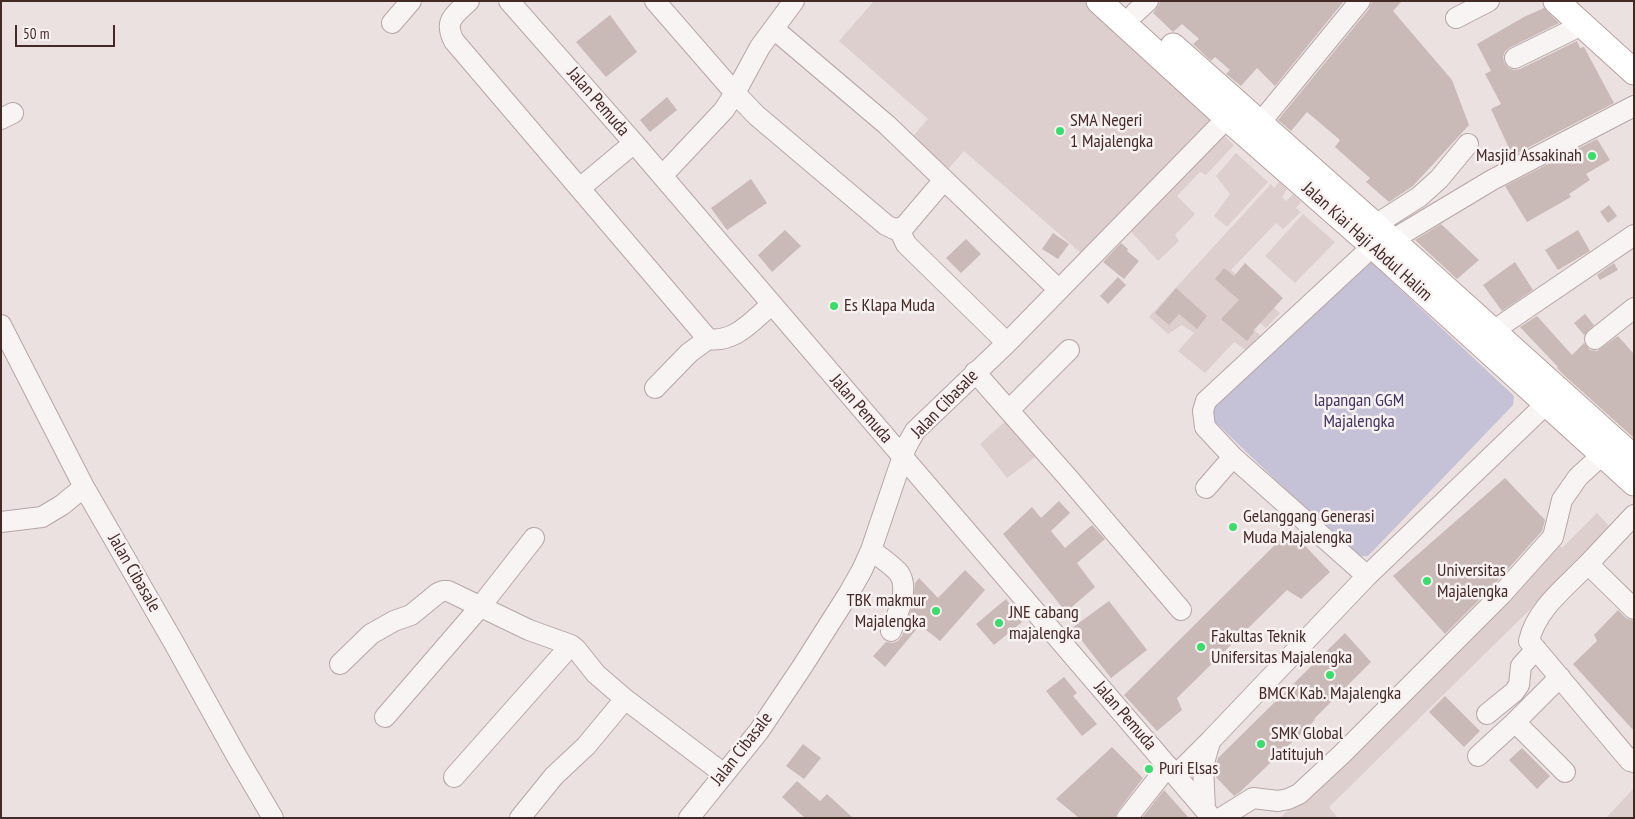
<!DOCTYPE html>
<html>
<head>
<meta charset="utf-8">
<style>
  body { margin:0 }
  #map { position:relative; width:1635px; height:819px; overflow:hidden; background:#ebe1e1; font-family:"PT Sans Narrow",sans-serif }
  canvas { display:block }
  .frame { position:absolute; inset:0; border:2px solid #442a27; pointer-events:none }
  .scale { position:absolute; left:15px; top:25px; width:100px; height:22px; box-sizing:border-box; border:2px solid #442a27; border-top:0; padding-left:6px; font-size:15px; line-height:18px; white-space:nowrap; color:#442a27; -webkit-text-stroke:4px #f8f1f1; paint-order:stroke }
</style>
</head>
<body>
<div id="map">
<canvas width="1635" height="819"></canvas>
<div class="frame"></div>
<div class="scale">50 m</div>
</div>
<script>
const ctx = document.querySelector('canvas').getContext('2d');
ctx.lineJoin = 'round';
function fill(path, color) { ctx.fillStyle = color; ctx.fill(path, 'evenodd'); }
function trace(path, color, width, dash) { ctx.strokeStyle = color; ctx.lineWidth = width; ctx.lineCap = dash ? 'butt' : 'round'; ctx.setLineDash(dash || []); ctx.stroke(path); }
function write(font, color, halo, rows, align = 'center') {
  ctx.font = font + ' "PT Sans Narrow",sans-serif'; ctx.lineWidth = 5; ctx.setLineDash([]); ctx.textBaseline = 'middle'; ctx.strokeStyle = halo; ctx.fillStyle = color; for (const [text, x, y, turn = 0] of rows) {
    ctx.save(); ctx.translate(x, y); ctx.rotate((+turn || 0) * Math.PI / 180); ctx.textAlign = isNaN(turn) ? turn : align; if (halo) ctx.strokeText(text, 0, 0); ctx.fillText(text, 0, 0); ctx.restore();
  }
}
fill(new Path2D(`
  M874,1H1084L1215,116L1089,260L964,151L943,175L907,143L928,119L839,41Z
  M1220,131L1234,145L1206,175L1200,172L1177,196L1195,214L1175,235L1179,241L1158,261L1126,226Z
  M1236,153L1268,182L1227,227L1214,216L1230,194L1216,176Z
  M1279,182L1287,189L1282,197L1286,201L1293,194L1301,202L1296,208L1301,212L1283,229L1276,223L1231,270L1280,313L1266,328L1243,309L1239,315L1261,336L1247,351L1234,342L1205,373L1178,351L1194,333L1182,325L1168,334L1149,317L1271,184L1274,188Z
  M1303,214L1335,242L1295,283L1265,256Z
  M1010,417L1039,454L1007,478L980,444Z
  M1597,513L1612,529L1329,807L1338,818H1280L1558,543L1562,548Z
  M1634,788V818H1606Z`), '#ddcfce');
fill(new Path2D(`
  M1364,260L1371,262L1514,396L1513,405L1368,556L1356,557L1210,417V406Z`), '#c5c1d6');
fill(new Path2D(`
  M1160,1H1344L1275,86L1257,68L1241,86L1226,74L1230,70L1215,57L1211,61L1193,44L1199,39L1182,24L1173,32L1153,13L1159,5Z
  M1372,1H1402L1393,11L1452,80L1469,125L1413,186L1389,202L1366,182L1370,178L1335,147L1340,140L1307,112L1291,131L1278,120L1369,9Z
  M1544,8L1559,23L1509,48L1505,51L1503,57L1505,64L1509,68L1514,70L1520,69L1577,41L1580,48L1584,47L1614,103L1504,160L1500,153L1509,148L1491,109L1501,104L1485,74L1491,71L1477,44L1524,17Z
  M610,15L637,52L606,77L576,42Z
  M667,97L677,110L650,132L640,120Z
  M1597,139L1610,160L1586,174L1590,180L1569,194L1571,197L1527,222L1505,186Z
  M751,179L767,203L727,230L711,208Z
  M1609,205L1617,216L1608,223L1600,212Z
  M1441,224L1479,260L1457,279L1415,240Z
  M785,230L801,246L772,272L758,255Z
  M1578,230L1590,251L1558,270L1545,250Z
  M1053,233L1069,244L1058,259L1042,249Z
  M966,239L981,254L961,273L946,258Z
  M1121,243L1128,249L1127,251L1139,261L1124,279L1103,262Z
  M1515,262L1533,290L1502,311L1483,285Z
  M1245,263L1283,298L1253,331L1254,332L1247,341L1221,319L1239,300L1215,279L1224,268L1234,276Z
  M1614,263L1618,270L1600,280L1597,275Z
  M1118,277L1126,285L1108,304L1100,296Z
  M1176,288L1207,316L1197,329L1179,314L1169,325L1155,313Z
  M1585,314L1594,325L1584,335L1574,323Z
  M1537,316L1572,355L1584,343L1590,350L1597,351L1618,336L1634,354V438L1566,377L1557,368L1558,367L1520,327Z
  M1505,478L1545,520L1542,531L1492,587L1445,634L1393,576Z
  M1059,501L1070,513L1051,531L1065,548L1092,525L1105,539L1077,563L1095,587L1066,612L1003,534L1032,507L1041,518Z
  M1290,530L1330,572L1301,599L1287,590L1177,698L1182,710L1157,731L1124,695Z
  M965,570L985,590L940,641L920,625L885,667L873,656L886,642L893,643L898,641L902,636L913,604L915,583L919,578L938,598Z
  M1006,599L1022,622L994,645L976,624Z
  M1109,601L1147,650L1111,678L1072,628Z
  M1618,610L1626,618L1634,621V731L1573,664L1597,641L1594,635Z
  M1345,633L1371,662L1314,719L1315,720L1240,792L1234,796L1215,776V767L1218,758Z
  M1064,677L1077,693L1073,696L1097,724L1082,736L1046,691Z
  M1445,696L1480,731L1464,747L1429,712Z
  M803,744L821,758L804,779L786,766Z
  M1112,747L1143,778L1118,811L1115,818H1079L1056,799Z
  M1522,748L1550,776L1537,789L1509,760Z
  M797,781L820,801L827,794L853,818H805L782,797Z
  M1164,790L1189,818H1142Z`), '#c9b9b7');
const minor = new Path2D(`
  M469,1C455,15 443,20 454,41L708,339
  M509,1L634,143L1212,818
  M655,1L735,93L724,110L662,176
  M794,1L760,47L735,93L756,115L886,225L894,229L904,227L944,180
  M1135,13L1148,1
  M1456,18L1489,1
  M392,23L411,1
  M774,29L887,125L1058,289
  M1515,58L1582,25
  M1,119L13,113
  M1260,123L1360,1
  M580,188L634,143
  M1375,225L1419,197L1439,179L1468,144
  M899,229L906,244L1007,343
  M1392,240L1492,180L1634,106
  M1,325L84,487L174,643L236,755L273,818
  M1493,331L1634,235
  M1595,339L1634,308
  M975,372L1070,480L1181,610
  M655,388L689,353L708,339C735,343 752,321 771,305
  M1009,410L1069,350
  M1206,488L1233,457
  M1634,515L1588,564L1634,609
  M1,522L42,517L62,505L84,487
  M871,550C879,556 893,566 899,573C910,589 897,615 891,631
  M1588,564C1566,587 1536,609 1529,641L1630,761L1634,762
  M1367,576L1233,457L1205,427L1203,411L1206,401L1373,246
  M340,664L371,634L394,621L411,615L438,593L443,591H448L529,630L571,645L576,649L596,674L625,699
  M1487,714L1514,692L1519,685L1521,666L1536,649
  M385,717L480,607L534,538
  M1515,722L1565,772
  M1478,756L1515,722L1560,677
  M1176,775L1211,740L1367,576L1546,404
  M454,777L571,645
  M1205,809L1203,766L1210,742
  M520,818L554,776L586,746L625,699L724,774
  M689,818L759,731L802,667L849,593L862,570L871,550L906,447L915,431L1007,343L1227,118
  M1127,818L1168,766
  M1221,818L1253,798L1278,801L1288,799L1299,794L1342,754L1501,595L1553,537L1562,500L1578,477L1602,455`);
const major = new Path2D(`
  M1099,1L1227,118L1373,246L1634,483
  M1556,1L1634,72
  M1173,46L1392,240L1634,458`);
trace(minor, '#b6a6a5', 22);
trace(major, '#b8a09f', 27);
trace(minor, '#f9f4f4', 20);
trace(major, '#fff', 25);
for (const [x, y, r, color] of [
  [1060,131,5,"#3adc6c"],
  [1592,156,5,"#3adc6c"],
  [834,306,5,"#3adc6c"],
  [1233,527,5,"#3adc6c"],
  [1427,581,5,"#3adc6c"],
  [936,611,5,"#3adc6c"],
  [999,623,5,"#3adc6c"],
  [1201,647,5,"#3adc6c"],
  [1330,675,5,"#3adc6c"],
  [1261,744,5,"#3adc6c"],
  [1149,769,5,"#3adc6c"]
]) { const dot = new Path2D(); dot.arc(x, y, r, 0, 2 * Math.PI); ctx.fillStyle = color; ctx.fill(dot); trace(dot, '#f8f1f1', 2); }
write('18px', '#442a27', '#f8f1f1', [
  ["Jalan Pemuda",598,102,49],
  ["Jalan Kiai Haji Abdul Halim",1367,242,42],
  ["Jalan Cibasale",945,404,-46],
  ["Jalan Pemuda",861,409,49],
  ["Jalan Cibasale",134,573,60],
  ["Jalan Pemuda",1125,716,49],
  ["Jalan Cibasale",742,749,-52]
]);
write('18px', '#442a27', '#f8f1f1', [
  ["SMA Negeri",1070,121],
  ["1 Majalengka",1070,142],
  ["Masjid Assakinah",1582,156,"right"],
  ["Es Klapa Muda",844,306],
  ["Gelanggang Generasi",1243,517],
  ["Muda Majalengka",1243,538],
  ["Universitas",1437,571],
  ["Majalengka",1437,592],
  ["TBK makmur",926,601,"right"],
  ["Majalengka",926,622,"right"],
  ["JNE cabang",1009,613],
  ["majalengka",1009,634],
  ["Fakultas Teknik",1211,637],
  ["Unifersitas Majalengka",1211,658],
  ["BMCK Kab. Majalengka",1330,694,"center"],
  ["SMK Global",1271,734],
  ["Jatitujuh",1271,755],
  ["Puri Elsas",1159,769]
], 'left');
write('18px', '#403361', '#f8f1f1', [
  ["lapangan GGM",1359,401],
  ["Majalengka",1359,422]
]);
</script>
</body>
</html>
